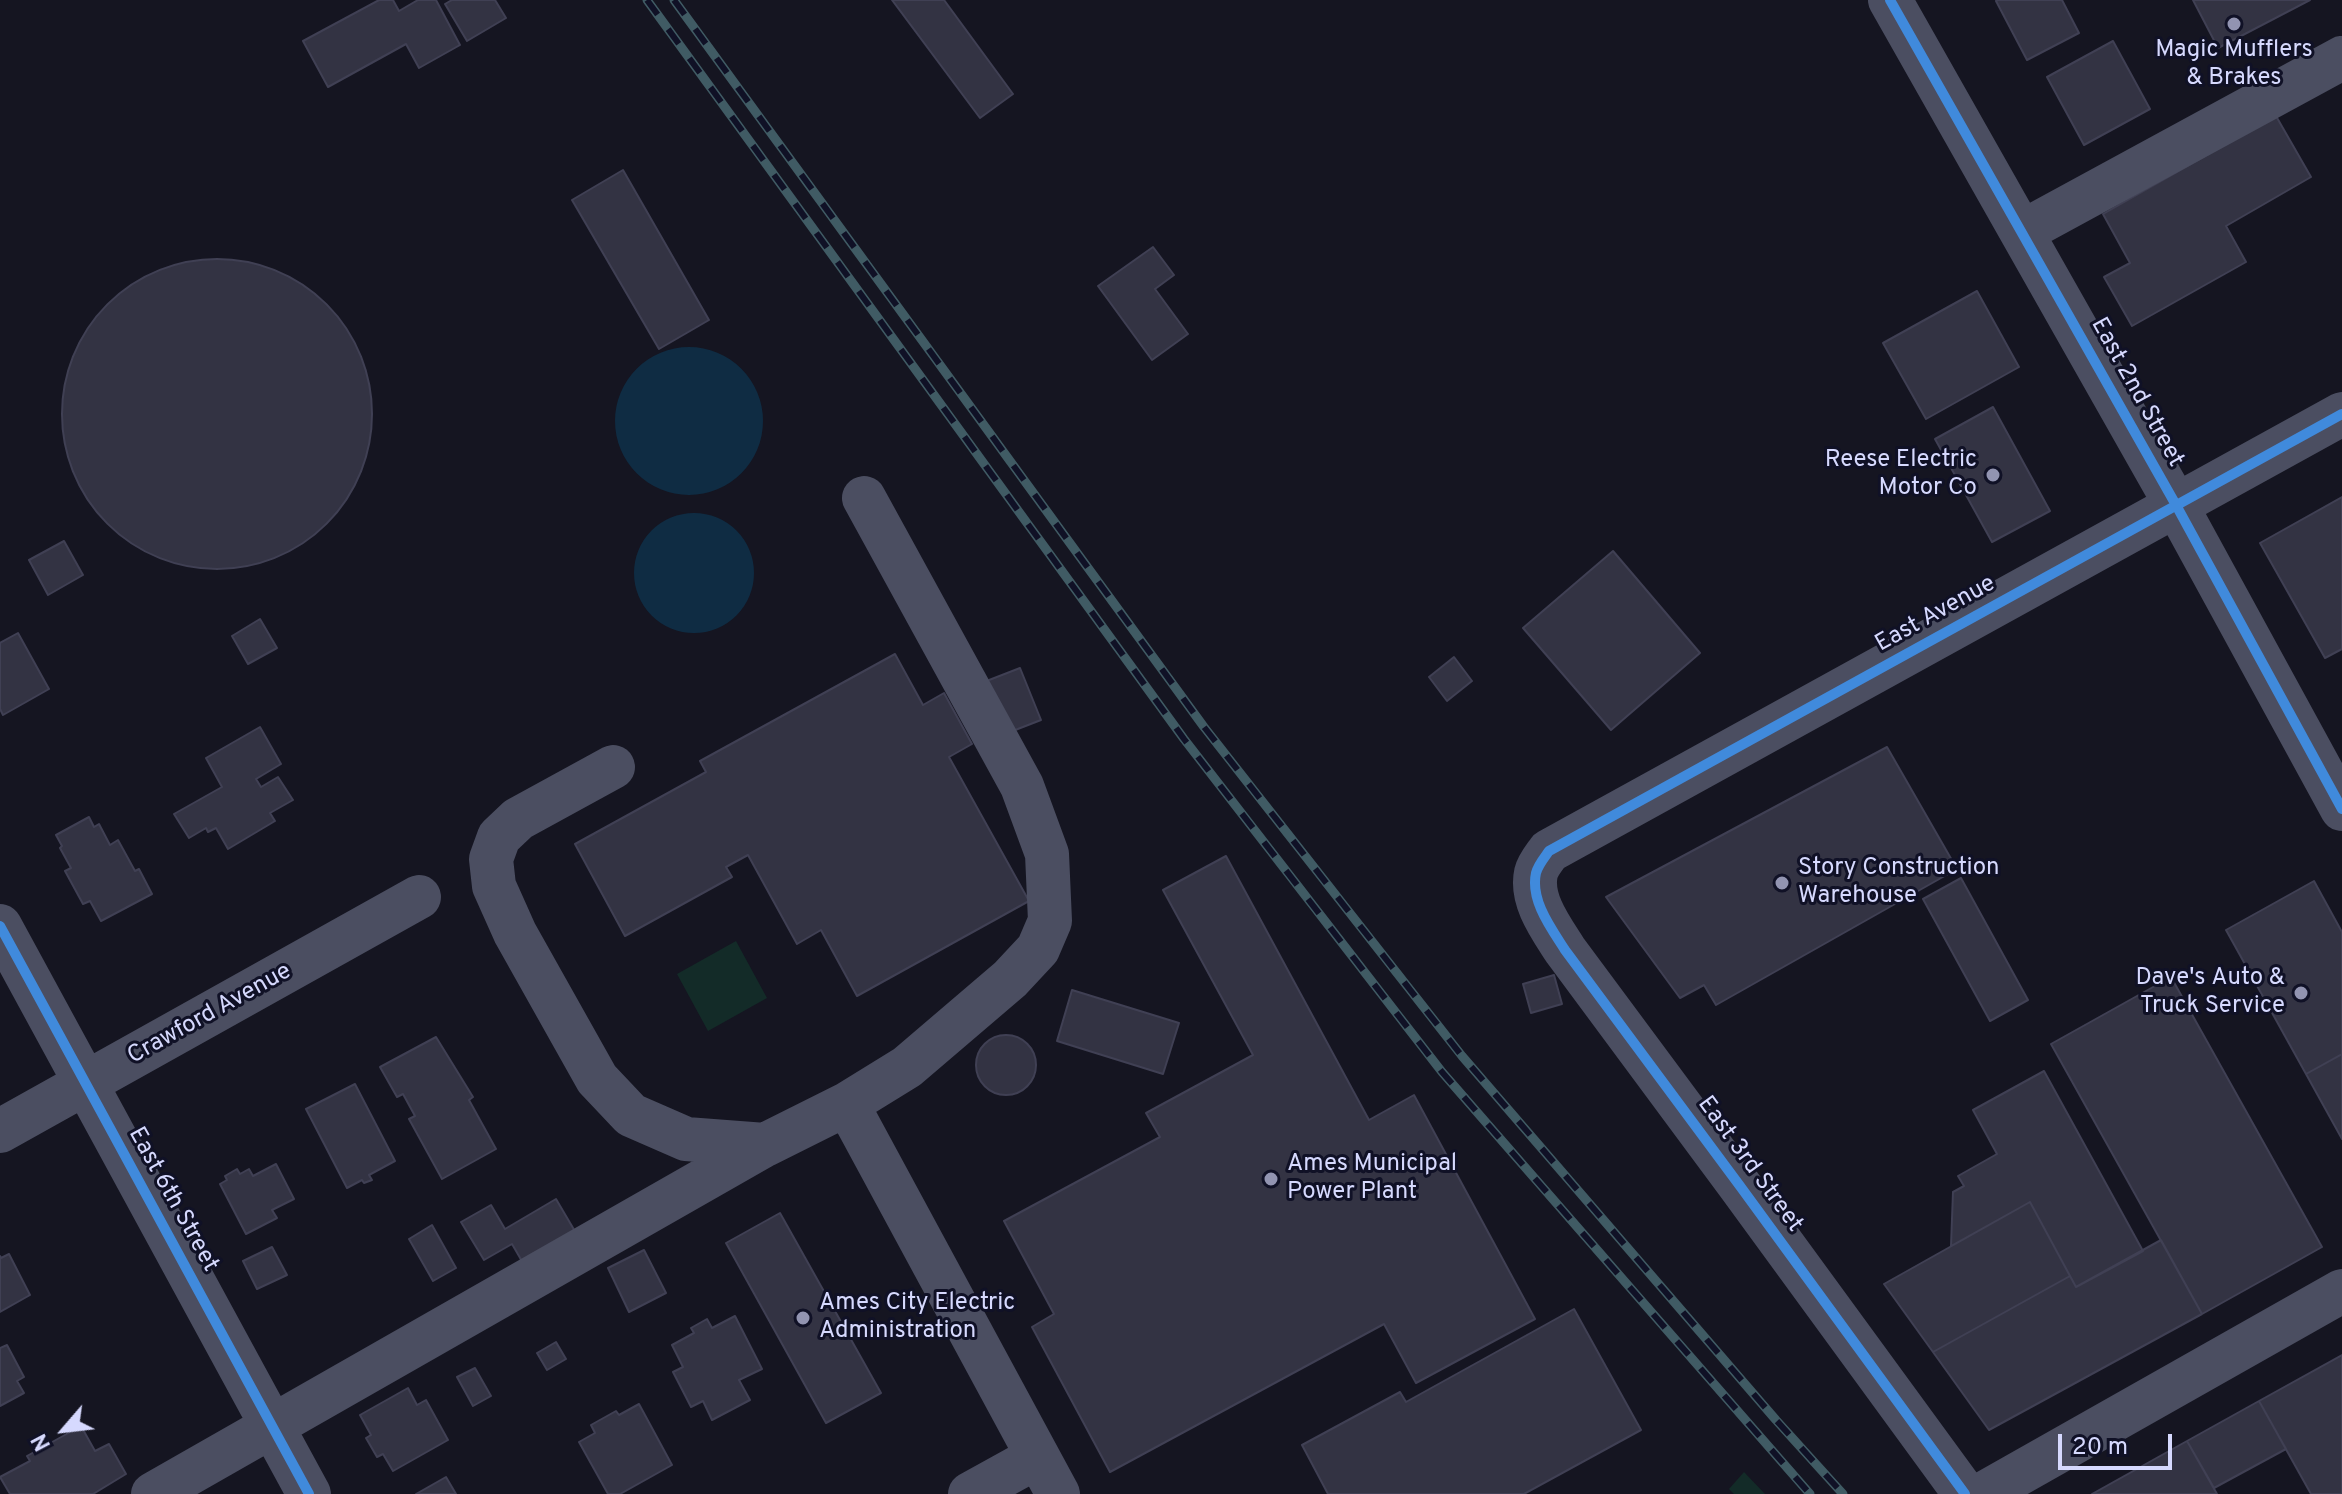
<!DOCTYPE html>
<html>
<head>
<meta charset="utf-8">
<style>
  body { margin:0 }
  #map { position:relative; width:2342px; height:1494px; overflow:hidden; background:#151521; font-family:Overpass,sans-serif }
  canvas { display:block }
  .north { position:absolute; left:24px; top:1390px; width:80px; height:80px; -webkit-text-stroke:6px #101126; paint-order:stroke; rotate:242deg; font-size:22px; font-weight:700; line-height:32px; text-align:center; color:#d6d9fe }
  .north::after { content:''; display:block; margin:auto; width:28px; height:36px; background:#d6d9fe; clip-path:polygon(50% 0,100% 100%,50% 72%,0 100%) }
  .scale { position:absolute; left:2058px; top:1434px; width:114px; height:36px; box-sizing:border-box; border:4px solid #d6d9fe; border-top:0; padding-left:10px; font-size:24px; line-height:28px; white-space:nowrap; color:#d6d9fe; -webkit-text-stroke:6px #101126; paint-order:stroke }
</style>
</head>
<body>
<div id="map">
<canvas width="2342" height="1494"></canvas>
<div class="north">N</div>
<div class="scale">20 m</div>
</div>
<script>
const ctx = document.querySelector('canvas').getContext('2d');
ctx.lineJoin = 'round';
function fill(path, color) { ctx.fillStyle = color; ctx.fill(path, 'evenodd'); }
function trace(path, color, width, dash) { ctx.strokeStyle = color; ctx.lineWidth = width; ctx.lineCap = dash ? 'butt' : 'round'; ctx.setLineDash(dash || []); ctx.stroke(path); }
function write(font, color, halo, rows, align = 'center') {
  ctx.font = font + ' Overpass,sans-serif'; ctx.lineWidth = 6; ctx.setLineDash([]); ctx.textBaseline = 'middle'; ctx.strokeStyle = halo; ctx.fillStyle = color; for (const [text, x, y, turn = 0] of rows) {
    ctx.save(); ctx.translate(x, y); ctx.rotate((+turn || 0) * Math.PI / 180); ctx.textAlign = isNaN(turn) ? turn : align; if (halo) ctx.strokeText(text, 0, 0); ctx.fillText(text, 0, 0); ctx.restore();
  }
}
fill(new Path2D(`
  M736,941L767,998L708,1031L677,974Z
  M1744,1472L1765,1494H1734L1729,1489Z`), '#132b28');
fill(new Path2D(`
  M615 421a74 74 0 1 1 148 0a74 74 0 1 1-148 0Z
  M634 573a60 60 0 1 1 120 0a60 60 0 1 1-120 0Z`), '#0f2c43');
const building = new Path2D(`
  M379,0H393L399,11L418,0H436L460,45L419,68L406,44L328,87L303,41Z
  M452,0H495L506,18L467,41L445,4Z
  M892,0H944L1013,94L980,118Z
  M1998,0H2062L2079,33L2027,60L1996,1Z
  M2193,0H2310L2218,48Z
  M2113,41L2150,109L2084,145L2047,77Z
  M2276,116L2311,177L2226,226L2246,262L2132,326L2104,277L2130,263L2103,214Z
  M623,170L709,320L659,349L572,200Z
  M1153,247L1174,275L1155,289L1188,334L1152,360L1098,286Z
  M62 414a155 155 0 1 1 310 0a155 155 0 1 1-310 0Z
  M1977,291L2019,367L1926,419L1883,343Z
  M1993,407L2050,511L1992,542L1935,439Z
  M2342,497V649L2325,658L2260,543Z
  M64,541L83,575L48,595L29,560Z
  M1613,551L1700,653L1611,730L1523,628Z
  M260,619L277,648L248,664L232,636Z
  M18,633L49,689L3,715L0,709V643Z
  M895,654L923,705L944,693L972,744L949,757L1029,901L857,996L821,930L797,944L748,855L726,867L732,877L625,936L575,844L706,772L700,761Z
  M1454,657L1472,681L1447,701L1429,677Z
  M1020,668L1041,720L1005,734L984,682Z
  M260,727L281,764L256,779L261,787L278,777L293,800L270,813L275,821L228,849L216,828L208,832L206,828L189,838L174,814L222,787L206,758Z
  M1887,747L1957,869L1716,1005L1704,985L1680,998L1606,897Z
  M89,817L94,827L99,824L110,845L118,840L135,871L139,869L152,894L101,921L90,901L83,904L65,871L71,868L60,848L62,846L56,835Z
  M1226,856L1369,1120L1414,1095L1535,1319L1416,1383L1384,1324L1110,1472L1032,1327L1054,1314L1004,1221L1160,1137L1146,1113L1253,1055L1163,890Z
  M1961,878L2028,1000L1990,1021L1923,899Z
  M2314,881L2342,932V1054L2306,1074L2226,930Z
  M1554,975L1562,1004L1531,1013L1523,984Z
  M2171,977L2322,1247L2202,1314L2051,1044Z
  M1072,990L1179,1023L1163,1074L1057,1041Z
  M976 1065a30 30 0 1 1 60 0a30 30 0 1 1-60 0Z
  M436,1037L473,1097L469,1100L496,1149L442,1179L409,1119L415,1116L403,1094L397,1097L380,1067Z
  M2342,1054V1139L2306,1074Z
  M2044,1071L2143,1251L2076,1287L2030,1202L1951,1246L1953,1192L1964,1186L1958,1176L1997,1154L1973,1110Z
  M355,1084L395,1161L369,1175L372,1180L364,1183L362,1180L347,1188L306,1109Z
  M276,1164L294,1199L272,1210L277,1218L246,1234L220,1184L227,1180L225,1176L237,1169L240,1174L249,1169L253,1176Z
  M556,1199L576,1233L523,1263L512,1244L484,1260L461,1222L491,1205L505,1229Z
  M2030,1202L2070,1276L1933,1352L1884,1284Z
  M780,1213L881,1393L826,1423L726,1243Z
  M432,1225L456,1268L433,1281L409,1239Z
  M2161,1240L2202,1314L1989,1430L1933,1352L2070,1276L2076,1287Z
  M272,1247L287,1275L257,1289L243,1261Z
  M644,1250L666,1293L629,1312L608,1268Z
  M9,1254L30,1295L0,1312V1256L1,1258Z
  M1574,1309L1641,1430L1524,1494H1328L1302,1445L1400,1392L1406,1402Z
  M735,1316L762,1369L739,1380L750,1400L712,1420L703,1401L691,1407L673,1372L683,1367L672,1345L694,1333L691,1328L707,1319L712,1328Z
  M556,1342L566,1359L547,1370L537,1353Z
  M7,1345L24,1377L17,1381L24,1393L0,1406V1348Z
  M2342,1355V1494H2311L2259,1401Z
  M475,1368L491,1396L473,1406L457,1377Z
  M408,1388L417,1405L426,1400L448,1440L393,1471L383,1454L377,1457L366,1438L371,1435L360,1415Z
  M2259,1401L2286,1449L2214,1488L2187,1441Z
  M639,1404L672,1465L620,1494H608L579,1442L595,1433L591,1425L616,1411L619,1415Z
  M81,1426L95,1451L109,1444L126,1474L93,1494H10L0,1477L30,1461L27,1456Z
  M2187,1441L2217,1494H2092Z
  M446,1477L456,1494H416Z`);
fill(building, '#333343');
trace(building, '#404054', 2);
trace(new Path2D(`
  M1890,0L2176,505L2342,809
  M2022,232L2342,58
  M613,767L518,819L499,837L491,859L494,886L515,933L597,1079L631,1115L686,1139L765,1145L847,1104L907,1067L1010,979L1038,949L1050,921L1047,854L1022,786L864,498
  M0,926L309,1494
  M847,1104L1058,1494
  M0,1131L419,897
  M153,1494L765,1145
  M970,1494L1037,1457
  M1965,1494L1740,1186L1565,950C1551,928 1530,900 1536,873C1538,865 1544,858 1549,851L2342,414
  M1983,1494L2342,1291`), '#4b4e61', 44);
const rail = new Path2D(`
  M647,0L1184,739L1442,1072L1810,1494
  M674,0L1204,727L1462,1056L1776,1420L1843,1494`);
trace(rail, '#405b64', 9);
trace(rail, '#101126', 6, [18]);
trace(new Path2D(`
  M1890,0L2176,505L2342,809
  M0,926L309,1494
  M1965,1494L1740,1186L1565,950C1551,928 1530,900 1536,873C1538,865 1544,858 1549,851L2342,414`), '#408adc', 10);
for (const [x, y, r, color] of [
  [2234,24,8,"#9294b1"],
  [1993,475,8,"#9294b1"],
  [1782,883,8,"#9294b1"],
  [2301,993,8,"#9294b1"],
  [1271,1179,8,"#9294b1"],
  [803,1318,8,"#9294b1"]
]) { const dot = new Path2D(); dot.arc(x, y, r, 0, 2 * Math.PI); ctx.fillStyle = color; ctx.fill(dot); trace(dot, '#101126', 3); }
write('24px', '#d6d9fe', '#101126', [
  ["Magic Mufflers",2234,51,"center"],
  ["& Brakes",2234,79,"center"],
  ["Reese Electric",1977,461,"right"],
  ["Motor Co",1977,489,"right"],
  ["Story Construction",1798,869],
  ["Warehouse",1798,897],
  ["Dave's Auto &",2285,979,"right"],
  ["Truck Service",2285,1007,"right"],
  ["Ames Municipal",1287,1165],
  ["Power Plant",1287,1193],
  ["Ames City Electric",819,1304],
  ["Administration",819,1332]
], 'left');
write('24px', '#d6d9fe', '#101126', [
  ["East 2nd Street",2136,393,61],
  ["East Avenue",1936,615,-29],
  ["Crawford Avenue",210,1015,-29],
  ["East 3rd Street",1749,1165,54],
  ["East 6th Street",172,1200,61]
]);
</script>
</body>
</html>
